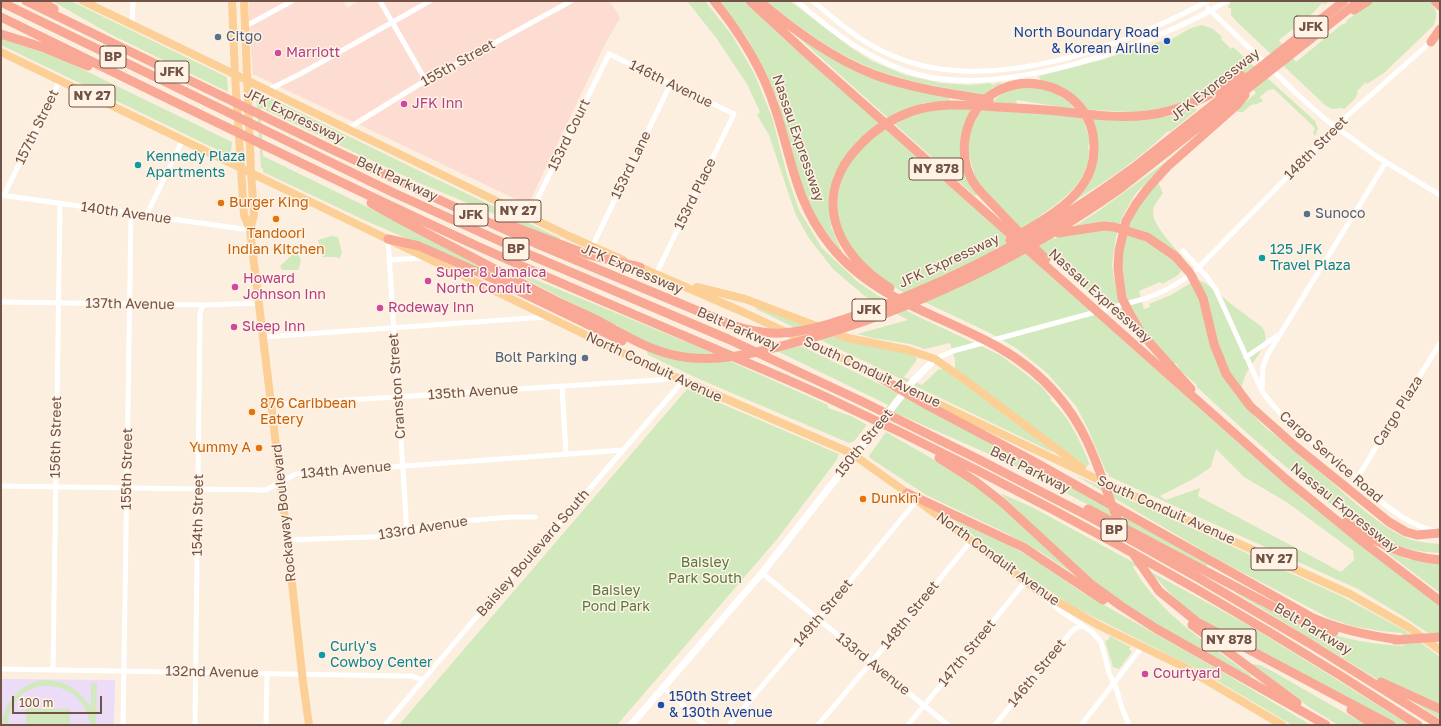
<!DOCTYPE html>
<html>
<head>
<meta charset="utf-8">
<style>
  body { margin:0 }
  #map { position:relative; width:1441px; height:726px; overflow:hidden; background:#fcefdf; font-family:"Golos Text",sans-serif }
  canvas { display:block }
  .frame { position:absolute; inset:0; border:2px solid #725347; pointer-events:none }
  .scale { position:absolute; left:12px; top:696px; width:90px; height:18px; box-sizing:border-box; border:2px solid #725347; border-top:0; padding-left:5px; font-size:12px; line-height:14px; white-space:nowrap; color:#725347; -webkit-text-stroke:3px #fff3e5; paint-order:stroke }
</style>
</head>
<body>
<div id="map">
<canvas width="1441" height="726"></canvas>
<div class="frame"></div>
<div class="scale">100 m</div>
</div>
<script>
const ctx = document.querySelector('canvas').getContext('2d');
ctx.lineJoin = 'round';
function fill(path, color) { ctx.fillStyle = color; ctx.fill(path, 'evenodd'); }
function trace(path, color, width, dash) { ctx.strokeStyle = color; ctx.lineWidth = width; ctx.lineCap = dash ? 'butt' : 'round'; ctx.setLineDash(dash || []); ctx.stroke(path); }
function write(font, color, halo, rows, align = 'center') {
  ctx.font = font + ' "Golos Text",sans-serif'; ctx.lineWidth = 3; ctx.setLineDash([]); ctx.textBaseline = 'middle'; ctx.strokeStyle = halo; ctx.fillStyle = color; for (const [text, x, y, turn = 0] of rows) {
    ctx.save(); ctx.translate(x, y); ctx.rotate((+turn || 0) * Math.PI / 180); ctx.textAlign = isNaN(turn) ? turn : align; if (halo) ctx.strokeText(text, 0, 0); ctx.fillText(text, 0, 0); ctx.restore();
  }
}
fill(new Path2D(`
  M249,1H343L347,8L359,1H610L620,18L605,44L528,205L253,74L249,28Z`), '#fddcd2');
fill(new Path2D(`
  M1,679L115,680L114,725H1Z`), '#ecdcf8');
fill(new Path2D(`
  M52,1H71L227,77L228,92L112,35Z
  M687,1H705L732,35L754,73L772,117L787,175L799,210L822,248L858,282L880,297L919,317L1000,355L1022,371L1041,386L1051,398L1050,400C1069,416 1081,442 1090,465L1088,464L1087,467L955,369V360L950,343L925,349L910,344L873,338L857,334L908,320L866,297L833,269L808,237L795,213L769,135L757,115L760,112L747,84L717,39Z
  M719,1H744L784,39L1251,454L1306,502L1440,606V641L1404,617L1358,589L1108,476L1109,474L1106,472L1088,429L1076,406L1047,373L1032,361L1016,348L988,332L899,290L869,269L850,249L839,224L837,199L842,178L861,138L845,156L834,175L829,197L831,227L843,254L816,219L805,197L777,98L748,39ZM1216,449L1244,477L1288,503L1353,551L1354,560L1341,572L1198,496L1200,488L1166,500L1160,496L1195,478L1211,467Z
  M765,1H790L850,47L872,61L905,75L941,83L970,85L991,83L992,85L1001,82L1002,85L992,88L993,90L962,135L979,194L975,196L790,30L848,66L950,97L949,101L924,103L907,109L927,110L963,108L975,94C939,86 900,81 866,66C829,50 797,25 765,1Z
  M1232,1H1329L1324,5L1323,2L1312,14L1279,40L1296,62L1341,25L1346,23L1347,20L1373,1H1429C1437,9 1438,15 1434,25L1384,73L1367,84L1366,82L1357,91L1358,93L1354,100L1343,110V108L1332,109L1326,106L1236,21L1231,15V8H1228L1230,3Z
  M1202,25L1213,29L1222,37L1221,39L1231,49L1233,47L1315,121L1318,129L1315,136L1313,133L1315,128L1274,89L1268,90L1260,97L1263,101L1257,104L1251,105L1243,112H1238L1236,110L1256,93L1238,73C1208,92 1175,111 1139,112C1124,112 1110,111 1096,110L1101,119L1174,116V114L1194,107L1197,110L1170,132L1168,131C1140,159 1105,182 1071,203L1088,182L1096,137L1076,98L1056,85L1040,80L1039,76L1105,59L1139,47L1162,41L1163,43C1177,38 1187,27 1202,25Z
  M1,37L51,54L232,142L231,152L228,155L1,45Z
  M1019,87L1040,88L1057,94L1069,102L1084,121L1091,144L1088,145C1095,179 1061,201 1037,218L1055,239L1100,210L1171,158L1136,193L1122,217L1116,237L1112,266L1117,293L1131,325L1129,327L1044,252L990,196L976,179L968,152L970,132L976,118L981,111L1004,92ZM1017,100L1061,107L1067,116L1015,111Z
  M258,92L432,177L560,238L559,241L417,182L261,108L263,156L398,222L405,227L407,226L514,282L512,285L362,219L263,172V169L261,168L256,95Z
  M1158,182L1163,193C1159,199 1153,205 1153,212C1152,224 1174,247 1182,256C1188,274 1174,277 1162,284L1160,282L1139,291L1144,309L1150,307L1149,304L1171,295L1189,284L1198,280L1205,283L1211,287L1231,304L1262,327C1278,350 1232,369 1244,401C1247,408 1254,416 1259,421C1264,427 1271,432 1278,437C1290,447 1303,458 1315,468C1343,491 1372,521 1404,537C1415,542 1428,543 1440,544V553C1423,552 1405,550 1390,543C1356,527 1326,501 1298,477C1263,448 1229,417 1196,386L1197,385L1181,371L1176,363L1174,364L1140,326L1125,293L1120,252L1130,216Z
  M332,236L338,237L342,253L340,258L333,257H322L318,240Z
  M293,254H298C302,259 301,264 298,270H282L280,266Z
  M522,274L703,349L828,405V408L851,416L867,425L854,441L849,443L699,379L648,355L643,340L627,333L617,325L614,326L520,276Z
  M757,307L913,355L917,358L916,361L904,377L922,385L939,369L941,370L942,368L1053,450L1052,452L756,309Z
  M801,346L927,407L981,436L997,448L999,445L1208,564L1206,567L1007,462L891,411L886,408L888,405L882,402L777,351Z
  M687,389L839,454L836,461L778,538L617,725H399Z
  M886,432L964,477L1001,504L1075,575L1042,553L1006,533L926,495L870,458L869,456Z
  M1075,475L1343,597L1404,630L1440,657V719L1398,692L1236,593V591C1260,602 1282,615 1306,625C1337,638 1370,644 1403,646L1402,633L1380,631L1352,626L1329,618L1219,560Z
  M1000,493L1032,507L1250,626L1410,725H1396L1211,626L1184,608L1154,576L1132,565C1158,613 1208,644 1251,675L1250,678L1157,625L1086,578Z
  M953,520L1006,543L1038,562L1083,593L1219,670L1311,725H1292L1199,670L1072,606L1029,577Z
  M1382,549L1407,559L1440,563V593Z
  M1110,636L1131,647L1129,649L1132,652L1119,669L1113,667L1105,641L1108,640Z
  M1251,664L1260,665L1272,671L1366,725H1338L1309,707Z
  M42,680C64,679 79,690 91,707V683H97L96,725H90C84,674 10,672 8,725H2C4,702 19,685 42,680Z
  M26,708L70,709V725H26Z`), '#d2e9be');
trace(new Path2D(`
  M380,1L426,81
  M797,1C833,33 873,63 920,75C1006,97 1153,46 1227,1
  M813,1C838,22 862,44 893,56C989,97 1122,47 1208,1
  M1208,8L1296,93L1325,119L1376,156L1440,195
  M132,25L133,1
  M244,27L292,1
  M268,90L302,73L430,1
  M347,129L418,85L571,1
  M1,195L250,230
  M4,195L60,80
  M146,216L183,139
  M529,216L609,54L734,114L656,274
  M388,239L407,533
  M592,247L671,83
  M1183,251L1207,277L1216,290L1262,391C1287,427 1323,449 1356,477C1360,481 1364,486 1369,490C1387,508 1409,525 1435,531
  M389,260L424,258
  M1,302L203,305L259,303
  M263,337L546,317
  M1246,357L1277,336
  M935,359L953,351L1147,298C1166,291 1183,282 1198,268L1347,116L1432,41
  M562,386L566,454
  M1262,389L1263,366L1268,354L1386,162
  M272,405L657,380L675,378
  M1357,478L1440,343
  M1,486L266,490L296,474L623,450
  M287,540L397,536L407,533L424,526L440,523L511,517H535
  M762,573L948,725
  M1047,599L1062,612L1092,632L1101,642L1109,673L1116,688L1122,708L1129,725
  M1,669L402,676H411L423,680
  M53,670L60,203
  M664,688L705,725
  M123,725L131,214
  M195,725L200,313L203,305
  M266,725L267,673
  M385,725L500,589L566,516L683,381
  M729,725L818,620L917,500
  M818,725L874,659L971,541
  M908,725L1025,582
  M995,725L1071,632L1076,628L1082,626
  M1081,725L1142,647`), '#fff', 5);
trace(new Path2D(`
  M631,725L762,573L913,381L935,359`), '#fff', 7);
trace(new Path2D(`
  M83,1L571,237L623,260
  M232,1L235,75L244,215L250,230L284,511L303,682L309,725
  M244,1L251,172L254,215L250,230
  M1,52L650,366L851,453L917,500L1037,590L1098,625L1184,667L1282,725
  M635,265L743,312L880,376
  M697,287L745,299L848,338L908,350L935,359L962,378L1082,468
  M903,387L1101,481L1350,594L1408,627L1440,650`), '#fccf96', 8);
trace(new Path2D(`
  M26,1L331,149L459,209L535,243L729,324C746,330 764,334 782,333C815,331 848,318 879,307C970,273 1053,227 1132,169L1344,1
  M40,1L54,9
  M714,1C740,33 762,68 775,108C792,158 795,202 830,245C872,299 941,315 998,347C1021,360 1042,377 1058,396C1095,439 1102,487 1125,537
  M750,1L805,52L1287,480L1363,542L1440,601
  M759,1C794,30 833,59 875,75C911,88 951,94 989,100
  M1435,1L1440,6
  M1,2L394,193L535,257L728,339L859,400L976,458L1092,518L1197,577L1309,643L1440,725
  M1354,10L1368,1
  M1,17C158,94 316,172 475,245C548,278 621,309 694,340C738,359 783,377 826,397C1031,492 1229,602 1418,725
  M1,34L45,48L88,66
  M1431,42L1440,29
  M371,203C402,221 434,237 466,254C497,270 527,286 558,302C570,308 583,313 595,319C623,334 647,350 678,356C717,364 759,352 797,342C914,310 1022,258 1121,188L1359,1
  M499,221L586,254L640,267
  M1058,233L1104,226L1114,227L1147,237L1175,256L1190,273L1203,298L1214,344L1226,374L1250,406L1295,446L1389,522L1406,532L1417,535L1440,533
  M388,239L419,246L496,280L622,341
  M1010,240C1034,226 1066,209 1082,186C1090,175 1094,162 1094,149C1096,79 999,58 970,121C962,140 962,162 972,180C978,191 989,200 997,209C1013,226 1029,243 1046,259
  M890,288C835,254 810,196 860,145C874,130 891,119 910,112C939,102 967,105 997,107C1017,108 1037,109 1057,111C1087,114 1118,119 1148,115C1183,111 1213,95 1241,75
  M874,374L927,405L1031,460L1311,617C1340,630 1369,636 1401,640
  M1191,389L1141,333L1130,314L1122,298L1120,284L1118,268L1119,251L1126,221L1136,204L1148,188L1167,167L1237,105L1245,95
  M939,458L975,481L1002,502L1092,585L1121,606L1155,628L1326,725
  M907,493L1023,547L1103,600
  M1088,509L1285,613L1310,624L1334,632
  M1346,522C1378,543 1400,556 1440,560
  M1134,555L1159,591L1197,622L1391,725
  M1192,625L1297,703
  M1395,640L1440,637
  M1381,682L1440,709
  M1351,710L1374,725`), '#f8a894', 9);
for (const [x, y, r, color] of [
  [218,37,4,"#5c6f8a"],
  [1167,41,4,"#1a4fb4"],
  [278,53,4,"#d1479c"],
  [404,104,4,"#d1479c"],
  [138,165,4,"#0f9aa8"],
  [221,203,4,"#e8710a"],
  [1307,214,4,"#5c6f8a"],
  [276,219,4,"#e8710a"],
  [1262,258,4,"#0f9aa8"],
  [428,281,4,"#d1479c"],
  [235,287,4,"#d1479c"],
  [380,308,4,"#d1479c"],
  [234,327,4,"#d1479c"],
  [585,358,4,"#5c6f8a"],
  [252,412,4,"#e8710a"],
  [259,448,4,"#e8710a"],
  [863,499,4,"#e8710a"],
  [322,655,4,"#0f9aa8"],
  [1145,674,4,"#d1479c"],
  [661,705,4,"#1a4fb4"]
]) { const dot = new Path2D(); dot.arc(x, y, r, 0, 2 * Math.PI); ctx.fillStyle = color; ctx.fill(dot); trace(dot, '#fff3e5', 1.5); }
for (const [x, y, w] of [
  [1311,27,34],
  [113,57,26],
  [172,72,34],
  [92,96,46],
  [936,169,54],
  [518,211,46],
  [471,215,34],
  [516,249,26],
  [869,310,34],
  [1114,530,26],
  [1274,559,46],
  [1229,640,54]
]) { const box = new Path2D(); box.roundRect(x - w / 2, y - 11, w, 22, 3); ctx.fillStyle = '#fff3e5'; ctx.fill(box); trace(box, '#725347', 1); }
write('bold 13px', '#725347', null, [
  ["JFK",1311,27],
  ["BP",113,57],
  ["JFK",172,72],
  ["NY 27",92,96],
  ["NY 878",936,169],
  ["NY 27",518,211],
  ["JFK",471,215],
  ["BP",516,249],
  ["JFK",869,310],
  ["BP",1114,530],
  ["NY 27",1274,559],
  ["NY 878",1229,640]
]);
write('14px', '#164399', '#fff3e5', [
  ["North Boundary Road",1159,33],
  ["& Korean Airline",1159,49],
  ["150th Street",669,697,"left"],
  ["& 130th Avenue",669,713,"left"]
], 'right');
write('14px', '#4e5e75', '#fff3e5', [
  ["Citgo",226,37],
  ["Sunoco",1315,214],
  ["Bolt Parking",577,358,"right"]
], 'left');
write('14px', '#b23c85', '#fff3e5', [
  ["Marriott",286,53],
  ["JFK Inn",412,104],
  ["Super 8 Jamaica",436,273],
  ["North Conduit",436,289],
  ["Howard",243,279],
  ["Johnson Inn",243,295],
  ["Rodeway Inn",388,308],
  ["Sleep Inn",242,327],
  ["Courtyard",1153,674]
], 'left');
write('14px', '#725347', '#fff3e5', [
  ["155th Street",458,63,-29],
  ["146th Avenue",671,84,26],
  ["JFK Expressway",1215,85,-38],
  ["JFK Expressway",294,116,26],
  ["157th Street",37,127,-64],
  ["153rd Court",569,135,-64],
  ["Nassau Expressway",798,138,71],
  ["148th Street",1316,148,-45],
  ["153rd Lane",631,165,-64],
  ["Belt Parkway",397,179,25],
  ["153rd Place",695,194,-64],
  ["140th Avenue",126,213,8],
  ["JFK Expressway",949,261,-25],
  ["JFK Expressway",632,269,23],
  ["Nassau Expressway",1100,296,42],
  ["137th Avenue",130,304,1],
  ["Belt Parkway",738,329,24],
  ["North Conduit Avenue",654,367,25],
  ["South Conduit Avenue",872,372,25],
  ["Cranston Street",397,386,-94],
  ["135th Avenue",473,392,-4],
  ["Cargo Plaza",1398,411,-58],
  ["156th Street",56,437,-89],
  ["150th Street",864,443,-51],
  ["Cargo Service Road",1331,457,41],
  ["155th Street",127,469,-89],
  ["134th Avenue",346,470,-5],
  ["Belt Parkway",1030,470,27],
  ["Nassau Expressway",1344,508,39],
  ["South Conduit Avenue",1166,510,24],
  ["Rockaway Boulevard",284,513,-96],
  ["154th Street",198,515,-89],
  ["133rd Avenue",423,528,-9],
  ["Baisley Boulevard South",533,553,-49],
  ["North Conduit Avenue",998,559,36],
  ["149th Street",823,613,-50],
  ["148th Street",910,615,-51],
  ["Belt Parkway",1313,629,31],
  ["147th Street",967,653,-51],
  ["133rd Avenue",873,664,39],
  ["132nd Avenue",212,672,1],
  ["146th Street",1037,673,-51]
]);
write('14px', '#0d838f', '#fff3e5', [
  ["Kennedy Plaza",146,157],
  ["Apartments",146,173],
  ["125 JFK",1270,250],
  ["Travel Plaza",1270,266],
  ["Curly's",330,647],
  ["Cowboy Center",330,663]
], 'left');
write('14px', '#c56008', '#fff3e5', [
  ["Burger King",229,203],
  ["Tandoori",276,234,"center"],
  ["Indian Kitchen",276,250,"center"],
  ["876 Caribbean",260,404],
  ["Eatery",260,420],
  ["Yummy A",251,448,"right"],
  ["Dunkin'",871,499]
], 'left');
write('14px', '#54783f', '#fff3e5', [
  ["Baisley",705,563],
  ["Park South",705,579],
  ["Baisley",616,591],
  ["Pond Park",616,607]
]);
</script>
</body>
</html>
